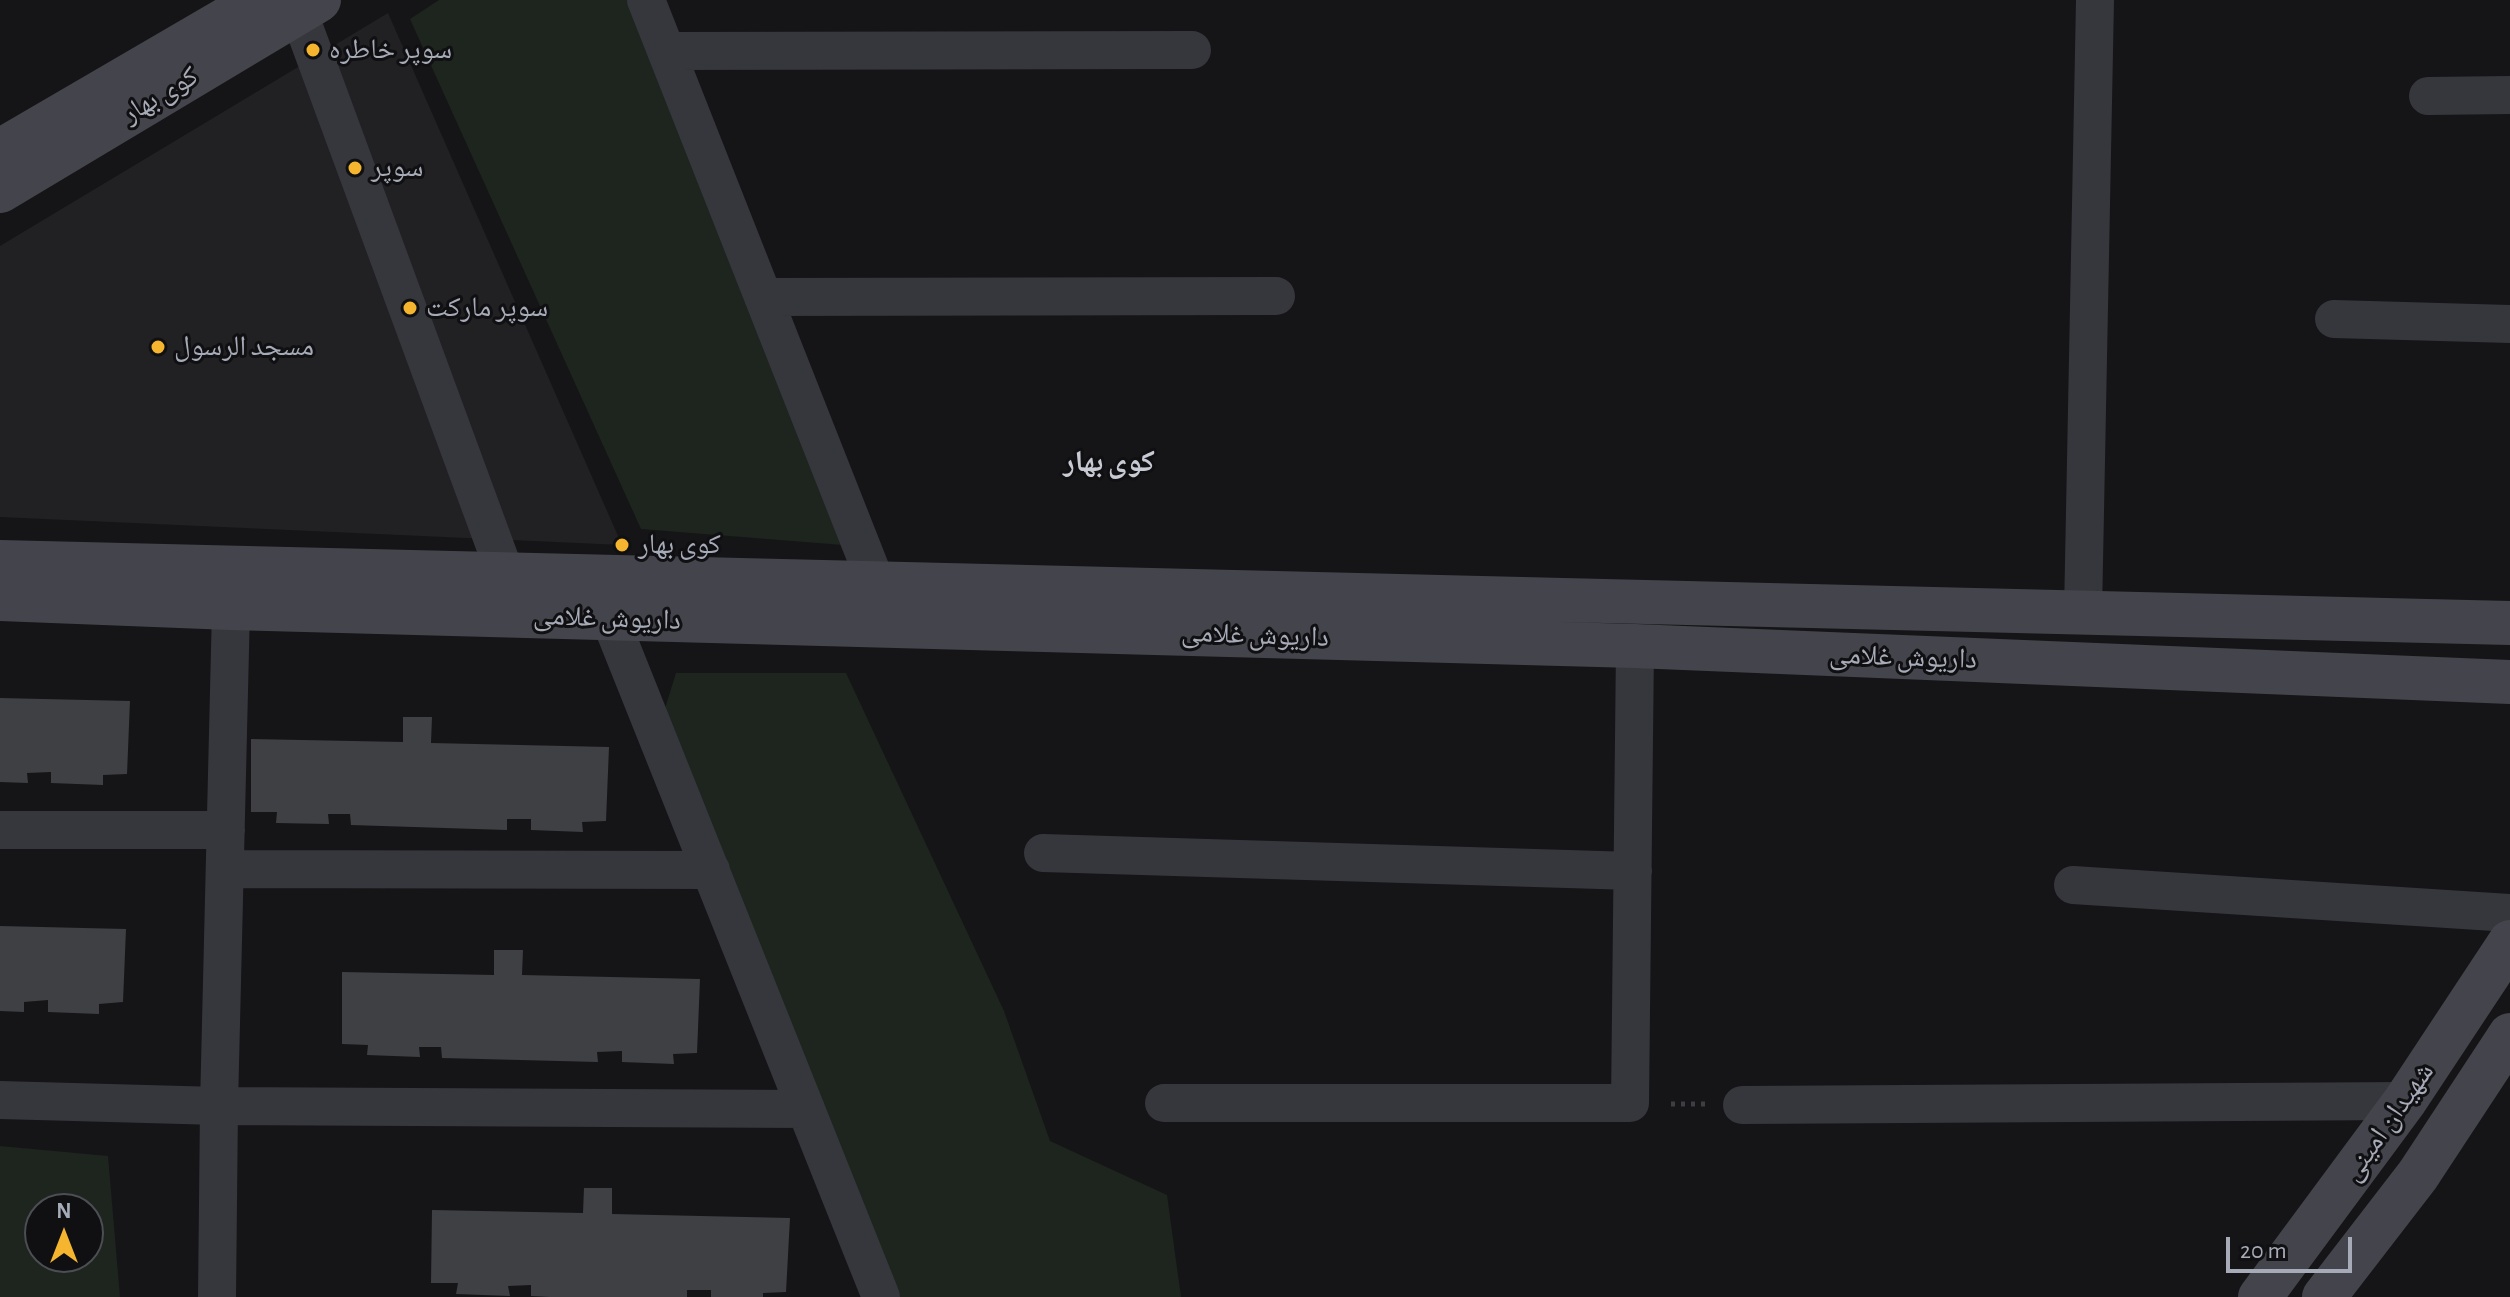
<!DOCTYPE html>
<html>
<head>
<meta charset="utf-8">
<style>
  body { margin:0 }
  #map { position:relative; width:2510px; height:1297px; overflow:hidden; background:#151517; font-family:"Alegreya Sans",sans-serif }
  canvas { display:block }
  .north { position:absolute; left:24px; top:1193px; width:80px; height:80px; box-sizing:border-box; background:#101012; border:2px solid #4c4e54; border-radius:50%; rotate:0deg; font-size:22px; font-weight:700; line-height:32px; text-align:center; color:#a6abb7 }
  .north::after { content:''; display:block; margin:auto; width:28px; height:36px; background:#f5b52e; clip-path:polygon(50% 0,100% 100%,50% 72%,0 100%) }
  .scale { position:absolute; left:2226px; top:1237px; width:126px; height:36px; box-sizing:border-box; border:4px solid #a6abb7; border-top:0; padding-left:10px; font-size:24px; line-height:28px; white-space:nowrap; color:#a6abb7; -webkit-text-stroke:6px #101012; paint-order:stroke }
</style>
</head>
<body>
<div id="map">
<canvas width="2510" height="1297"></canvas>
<div class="north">N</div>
<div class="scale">20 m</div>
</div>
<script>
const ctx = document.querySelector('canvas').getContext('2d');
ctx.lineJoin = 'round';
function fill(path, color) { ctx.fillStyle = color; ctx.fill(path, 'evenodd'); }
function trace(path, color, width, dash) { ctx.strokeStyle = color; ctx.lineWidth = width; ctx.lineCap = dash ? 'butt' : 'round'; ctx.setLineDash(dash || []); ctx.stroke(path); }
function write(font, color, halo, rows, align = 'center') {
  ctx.font = font + ' "Alegreya Sans","Noto Naskh Arabic",sans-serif'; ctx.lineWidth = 6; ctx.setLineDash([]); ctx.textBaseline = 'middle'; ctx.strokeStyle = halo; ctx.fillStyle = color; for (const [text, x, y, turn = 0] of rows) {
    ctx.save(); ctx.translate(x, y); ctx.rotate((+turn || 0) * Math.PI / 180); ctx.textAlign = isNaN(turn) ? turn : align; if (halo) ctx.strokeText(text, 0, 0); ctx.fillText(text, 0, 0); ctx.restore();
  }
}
fill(new Path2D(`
  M388,13L622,545L0,517V246Z`), '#212124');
fill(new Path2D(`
  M439,0H631L843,545L641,529L410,19Z
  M676,673H846L1004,1011L1050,1141L1167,1195L1181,1297H862L653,747Z
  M0,1146L108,1156L120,1297H0ZM40,1209H88V1257H40Z`), '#1d251e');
fill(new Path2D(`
  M0,698L130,701L127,774L103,775V785L51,783V772L27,773L28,783L0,782Z
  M403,717H432L431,743L609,747L606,821L582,822L583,832L531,830V819H507V830L351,825L350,814H328L329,824L276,823L277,812H251V739L403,742Z
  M0,926L126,929L123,1002L99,1004V1014L48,1012V1000L24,1002V1012L0,1011Z
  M494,950H523L522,975L700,979L697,1053L673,1054L674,1064L622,1062V1051L597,1052L598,1062L442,1058L441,1047H419L420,1057L367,1055L368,1045L342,1044V972L494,975Z
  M584,1188H612V1214L790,1218L786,1292L763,1293V1297H711V1290H687V1297H550L531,1296V1285L508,1286L510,1296L456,1294L458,1283H431L432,1210L583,1213Z`), '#3f4044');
trace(new Path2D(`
  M1671,1104H1705`), '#3c3e43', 5, [4, 6]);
trace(new Path2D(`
  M294,0L505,573
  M646,0L876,583
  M666,51L1192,50
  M2428,96L2510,95
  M763,297L1276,296
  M2334,319L2510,324
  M2083,613L2095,0
  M610,619L881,1297
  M0,830H226
  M1043,853L1633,871
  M225,869L711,870
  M2073,885L2510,913
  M0,1100L219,1106L806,1109
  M1164,1103H1630L1635,646
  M1742,1105L2405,1101
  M217,1297L219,1106L231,608`), '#36373c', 38);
trace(new Path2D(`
  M0,151L259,0
  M0,191L319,0
  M0,562L2510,623
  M0,599L231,608L1635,646L2510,682
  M2260,1297L2405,1101L2510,942
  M2324,1297L2418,1175L2510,1035`), '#44454c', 44);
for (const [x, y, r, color] of [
  [313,50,8,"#f5b52e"],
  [355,168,8,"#f5b52e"],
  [410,308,8,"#f5b52e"],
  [158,347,8,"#f5b52e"],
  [622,545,8,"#f5b52e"]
]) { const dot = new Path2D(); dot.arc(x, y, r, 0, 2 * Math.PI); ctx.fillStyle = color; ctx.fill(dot); trace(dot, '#101012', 3); }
write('28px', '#a6abb7', '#101012', [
  ["سوپر خاطره",329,50],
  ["سوپر",371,168],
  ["سوپر مارکت",426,308],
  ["مسجد الرسول",174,347],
  ["کوی بهار",638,545]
], 'left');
write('28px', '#a6abb7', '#101012', [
  ["کوی بهار",160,95,-31],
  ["داریوش غلامی",607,618,2],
  ["داریوش غلامی",1255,635,2],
  ["داریوش غلامی",1903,657,2],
  ["شهیدان امینی",2388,1122,-55]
]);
write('bold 30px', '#c7cad3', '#101012', [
  ["کوی بهار",1109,462]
]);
</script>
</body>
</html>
